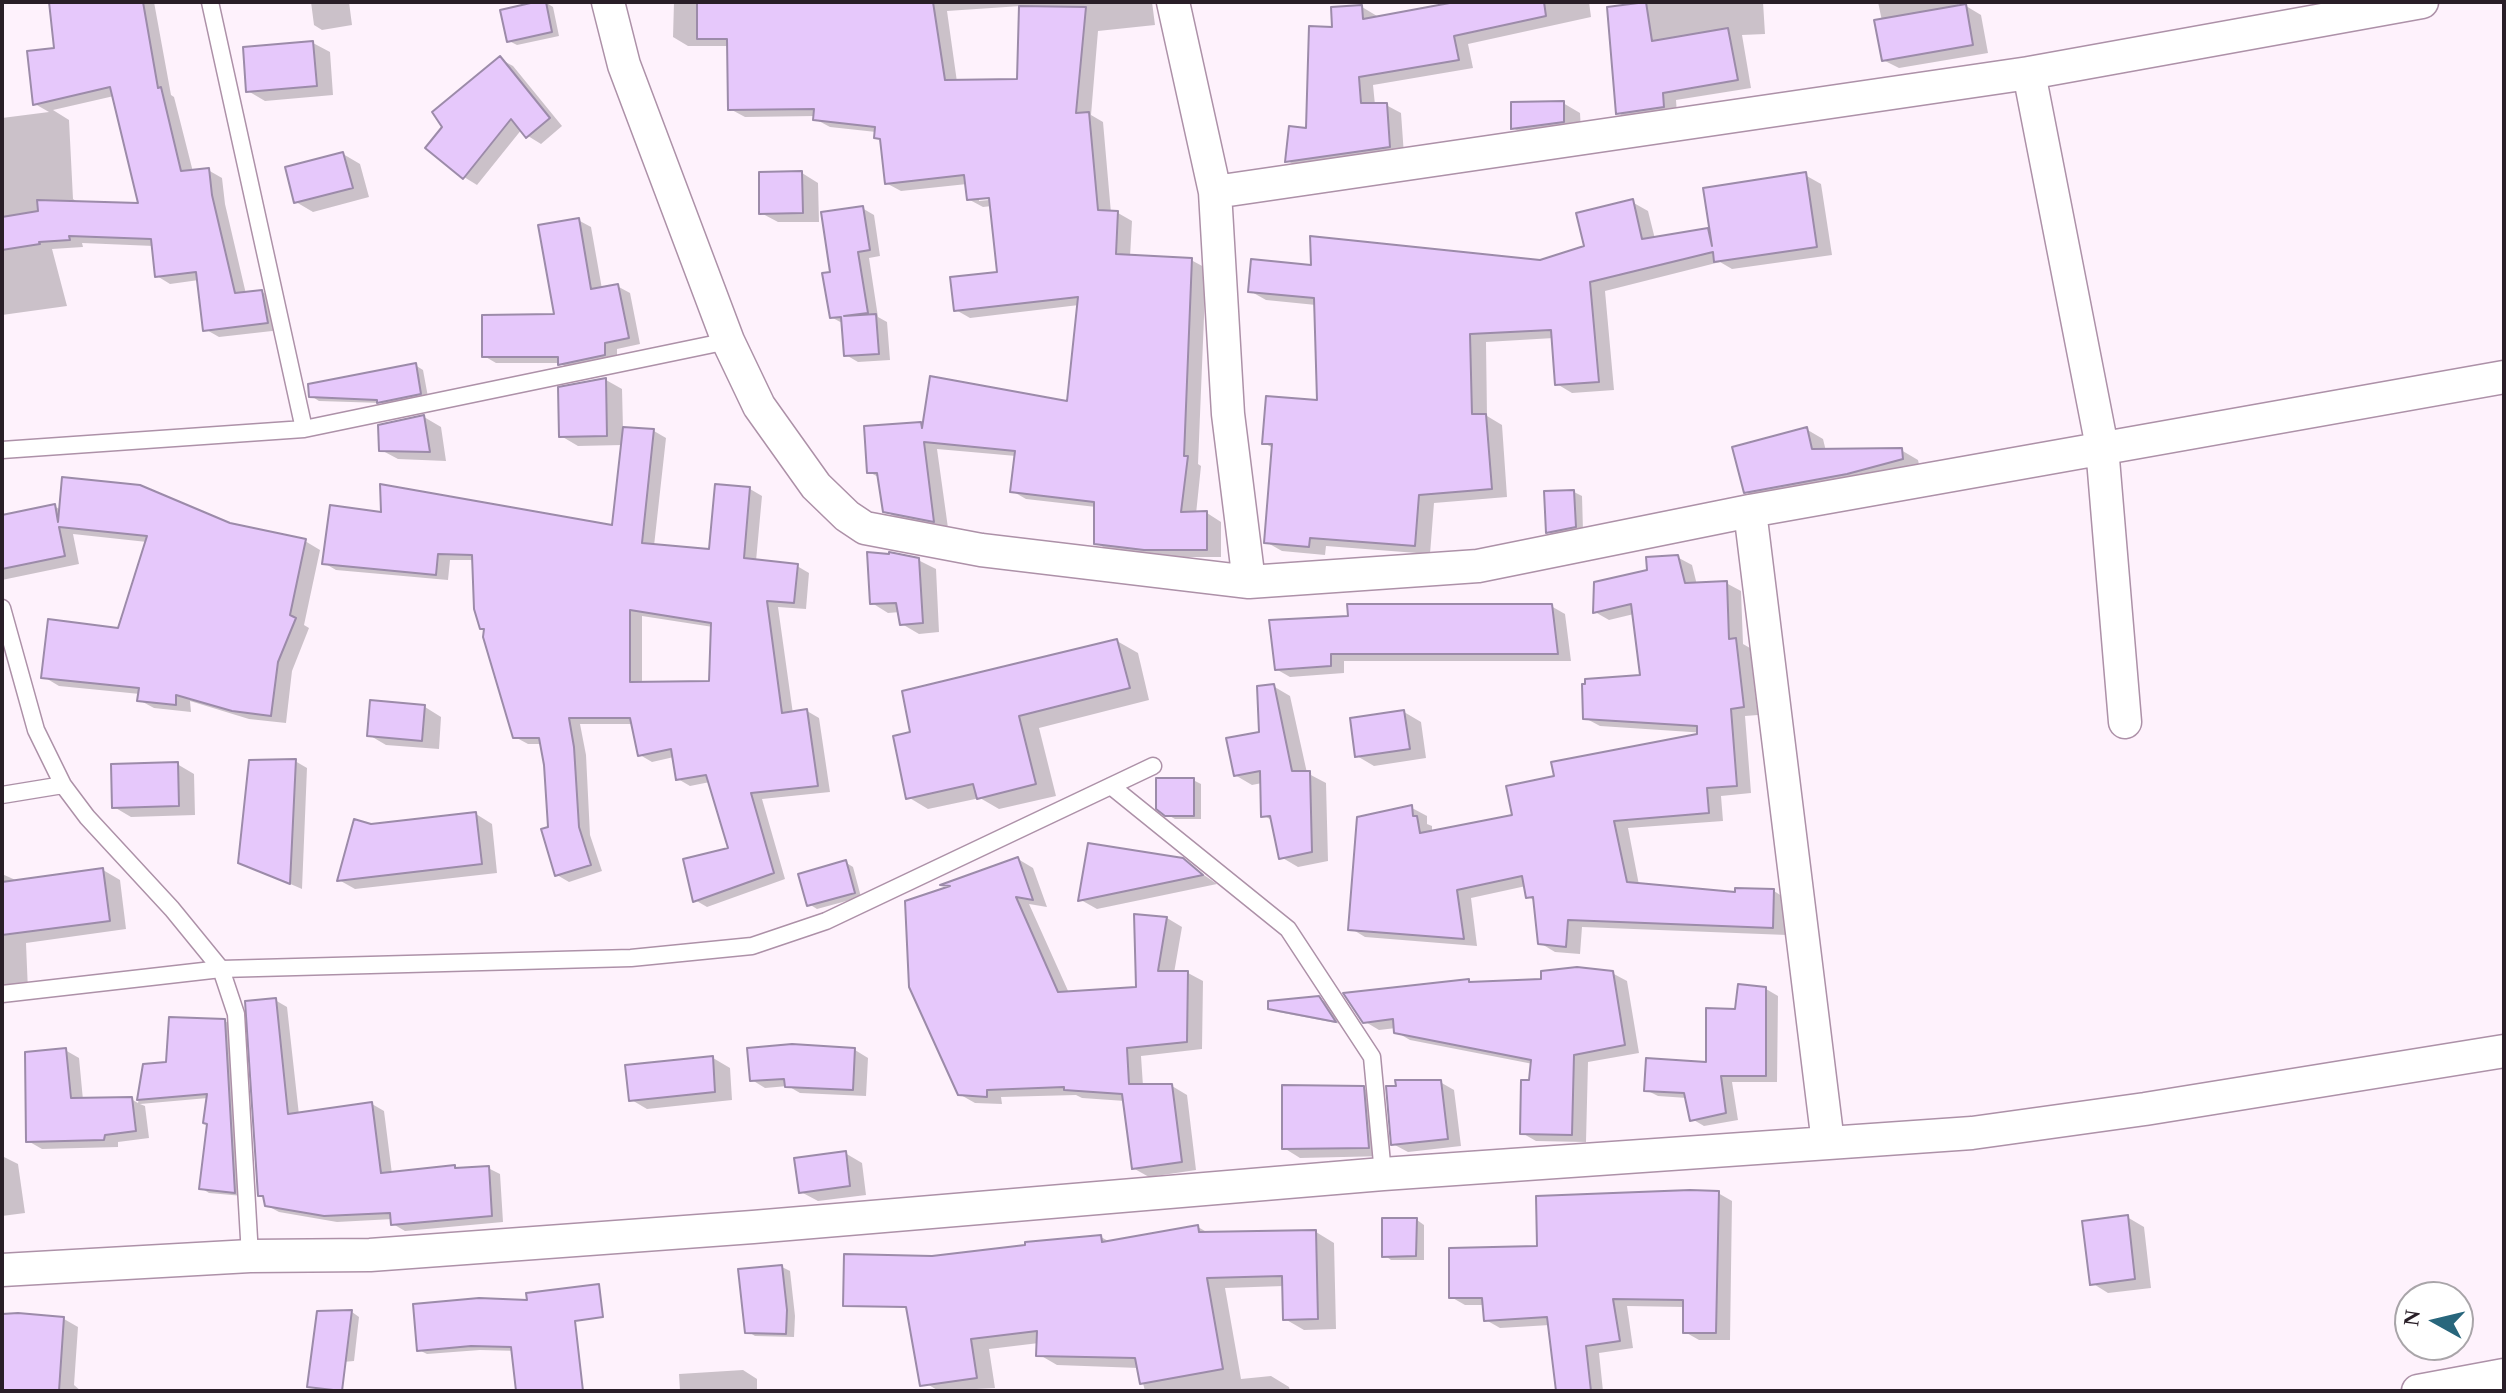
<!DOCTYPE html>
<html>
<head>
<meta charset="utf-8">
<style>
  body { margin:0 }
  #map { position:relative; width:2506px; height:1393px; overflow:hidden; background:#fef2fc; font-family:Georgia,serif }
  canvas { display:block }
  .frame { position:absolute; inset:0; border:4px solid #291e27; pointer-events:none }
  .north { position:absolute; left:2394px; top:1281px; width:80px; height:80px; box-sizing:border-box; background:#fff; border:2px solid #a9a5a9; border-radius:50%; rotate:278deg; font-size:22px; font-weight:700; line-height:32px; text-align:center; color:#291e27 }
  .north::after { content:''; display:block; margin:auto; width:28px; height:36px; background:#28667c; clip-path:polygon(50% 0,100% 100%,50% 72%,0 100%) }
</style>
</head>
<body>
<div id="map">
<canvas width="2506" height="1393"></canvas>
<div class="frame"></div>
<div class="north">N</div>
</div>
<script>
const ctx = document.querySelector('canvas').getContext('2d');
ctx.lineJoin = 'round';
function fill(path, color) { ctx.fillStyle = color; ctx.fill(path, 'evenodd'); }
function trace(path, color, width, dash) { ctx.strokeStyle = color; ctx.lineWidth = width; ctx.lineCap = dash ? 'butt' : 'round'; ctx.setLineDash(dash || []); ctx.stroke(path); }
fill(new Path2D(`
  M51,2H154L171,95L174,97L193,172L208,170L222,178L225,204L246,294L262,292L276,300L281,330L219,337L205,329L199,280L170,284L157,276L154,246L82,243L83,247L52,249L67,306L2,315V118L49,112L35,104L57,50ZM114,96L141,205L79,203L73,199L69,120L53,110Z
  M311,2H349L352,25L322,30L314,25Z
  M545,2L553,7L559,36L517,45L509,41Z
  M674,2H1152L1155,25L1098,31L1091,115L1103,122L1111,213H1118L1132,221L1130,257L1191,260L1206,268L1198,464L1201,466L1196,514L1207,513L1221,522V557H1160L1110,551L1096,543V507L1026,499L1012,491L1016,456L937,449L948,528L899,519L885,511L880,478L869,472L920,424L924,426L1069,403L1079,305L970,318L956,310L1000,274L992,206L983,207L968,199L967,184L901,191L886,183L882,141L876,137V132L830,127L815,119L816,116L745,117L730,109V46H688L673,37ZM1021,6L1019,81L957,82L947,11ZM979,197L999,199L979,201Z
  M1466,2H1589L1591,17L1468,44L1473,68L1373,85L1375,105H1386L1401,113L1404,155L1302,170L1288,161L1308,130L1335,29L1362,7L1377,16V18Z
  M1639,2H1763L1765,34L1742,35L1751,88L1676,100L1677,114L1632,121L1618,113Z
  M1878,2H1958L1959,7L1966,6L1981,15L1988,53L1899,68L1883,60L1882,21Z
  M313,43L330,52L333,95L265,101L248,91Z
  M500,59L513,66L562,126L541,144L528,136L522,129L477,185L464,177Z
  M1563,103L1580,113L1581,131L1530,138L1513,128Z
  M343,154L360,164L369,197L313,212L296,202Z
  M802,173L818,183L819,222H778L761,213Z
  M1805,175L1821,184L1832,255L1732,269L1720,262L1605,291L1614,390L1572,393L1557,384L1554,338L1486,342L1487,416L1502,425L1507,497L1434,503L1430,554L1326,546L1325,555L1282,551L1266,542L1273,448L1264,443L1319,402L1316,305L1266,300L1250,291L1313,267L1540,262L1587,247L1632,202L1648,211L1655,239L1708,230L1712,232Z
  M862,208L874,215L880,256L869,258L878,317L887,322L890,360L858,362L846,355L844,324L831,317L832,273Z
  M578,220L591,227L602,289L617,286L630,293L640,344L617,349V362L572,371L560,363H496L484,356L557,316Z
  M415,365L423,370L428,397L387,406L382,403L319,401L311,396Z
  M606,380L622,389L623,429L654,431L666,438L654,546L711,551L750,489L762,496L756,561L797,566L809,573L806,609L778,607L793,714L807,711L819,718L830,792L762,799L785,879L707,907L695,900L731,850L710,782L690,786L678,779L674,757L652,762L640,755L633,724H580L586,755L590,835L602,871L569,882L557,875L542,744H528L515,737L486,630L475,560H450L448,580L336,570L324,563L383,514L614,527L623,445L578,446L561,436ZM642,616L713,627L711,683L642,684Z
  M424,417L441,427L446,461L398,459L381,450Z
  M1806,429L1823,439L1826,451L1901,450L1918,460L1920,469L1762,501L1745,492Z
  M1574,492L1582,496L1583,531L1555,536L1547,532Z
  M54,506L61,510L229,525L305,541L320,550L304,625L309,628L292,671L286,723L249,719L190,701L191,712L154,708L139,700L140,694L59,686L44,677L119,630L147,542L73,534L79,564L2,580V517Z
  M1677,557L1692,565L1697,585L1726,583L1741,591L1743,644L1750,648L1758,715L1745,716L1751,793L1721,796L1723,821L1628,828L1639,885L1737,894L1774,891L1788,900L1787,935L1582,927L1580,954L1555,952L1540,943L1536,901L1528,897L1526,886L1471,898L1477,946L1365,937L1350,928L1412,808L1427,816V824L1432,826V833L1514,817L1556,778L1706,733L1600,726L1585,718L1643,676L1634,614L1609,620L1595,612L1649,571Z
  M918,560L936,569L939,632L919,634L902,624L900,612L888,613L872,603Z
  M1551,606L1565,614L1571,661H1344V673L1290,677L1276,669L1350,618Z
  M1117,641L1138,653L1149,700L1039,728L1056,796L999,809L980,798L928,809L908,797L912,734Z
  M1273,686L1290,696L1307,773L1326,783L1328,861L1298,867L1281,857L1273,821L1263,815L1262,783L1252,785L1235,775L1261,733Z
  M425,707L441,717L439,749L386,745L369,735Z
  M1404,712L1421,722L1426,758L1374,766L1357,756Z
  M295,761L307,768L302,889L240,862Z
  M177,764L194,774L195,815L131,817L114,807Z
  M1193,780L1201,784V819H1175L1166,814Z
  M476,814L492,824L497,873L355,889L339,880Z
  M1018,859L1033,868L1047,907L1029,904L1069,993L1138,989L1167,918L1182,927L1174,973H1188L1203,981L1202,1049L1141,1056L1143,1086H1172L1187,1095L1196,1170L1149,1177L1133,1168L1125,1101L1082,1098L1076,1095L1001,1097L1002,1104L975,1103L959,1094L950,888L945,885Z
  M1182,860L1217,884L1097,909L1081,900Z
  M845,862L853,867L861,897L817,909L809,904Z
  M103,870L120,880L126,929L26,943L28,991L2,1000V874L20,882Z
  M1612,973L1627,981L1639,1053L1588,1062L1586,1142L1536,1141L1522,1133L1533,1064L1410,1040L1396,1032V1028L1379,1030L1364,1021L1468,981L1473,984L1543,981Z
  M1766,989L1778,996L1777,1082H1732L1738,1120L1704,1126L1692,1119L1687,1098L1658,1096L1646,1090L1708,1064L1737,1011Z
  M1318,998L1327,1003L1341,1024L1278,1012L1270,1008Z
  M275,1000L287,1007L299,1115L372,1104L384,1111L392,1174L455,1167L459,1170L488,1168L500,1174L503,1222L405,1231L393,1224V1219L337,1222L279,1212L266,1205L265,1198L259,1194Z
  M225,1021L233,1026L243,1196L209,1193L201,1188L209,1124L208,1098L140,1104L145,1106L149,1138L118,1142V1147L42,1149L28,1141L65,1050L79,1058L83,1100L131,1099L138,1103L145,1066L168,1064Z
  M855,1050L868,1058L866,1096L800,1093L788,1086L765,1088L752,1080Z
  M713,1058L730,1068L732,1100L647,1109L630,1099Z
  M1440,1082L1454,1090L1461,1146L1408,1152L1393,1144Z
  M1363,1088L1380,1098L1386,1156L1300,1158L1284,1148Z
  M845,1153L862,1163L866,1195L818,1201L801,1192Z
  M2,1156L18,1164L25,1213L2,1216Z
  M1718,1193L1732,1201L1730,1340H1699L1685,1332V1307L1627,1306L1633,1348L1599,1353L1603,1391H1558L1550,1325L1500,1328L1486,1320L1484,1305H1465L1451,1297L1539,1248Z
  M2127,1217L2144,1227L2151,1288L2108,1293L2092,1283Z
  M1417,1220L1424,1225V1260H1391L1384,1255Z
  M1198,1227L1210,1234L1316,1232L1334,1243L1336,1329L1304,1330L1285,1319L1284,1286L1225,1288L1241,1379L1271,1376L1289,1387L1290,1391H1145L1139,1368L1057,1365L1038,1354L1039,1343L989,1349L995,1388L939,1391L927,1384L932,1258L1101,1237L1110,1242Z
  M782,1267L790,1271L795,1316L794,1337L755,1336L747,1331Z
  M415,1306L521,1351L480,1350L427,1354L419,1350Z
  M352,1312L359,1317L354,1361L320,1364Z
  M2,1315L64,1319L78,1327L74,1385L81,1391H2Z
  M743,1370L757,1379V1391H680L679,1374Z`), '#0003');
const building = new Path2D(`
  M49,2H143L158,88L161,87L181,171L209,168L212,195L235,293L262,290L268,323L203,331L196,272L155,277L151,239L69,236L70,240L39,242L40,244L2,250V217L38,211L37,200L138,203L110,87L33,105L27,51L54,48Z
  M535,2H546L552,32L507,42L500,10Z
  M697,2H933L945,80L1017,79L1019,6L1086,7L1076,113L1089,112L1098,210L1118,211L1116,254L1192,258L1184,456H1188L1181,512L1207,511V550H1144L1094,544V502L1010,492L1015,451L924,442L934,522L883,512L877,473H867L864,426L921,422L922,428L930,376L1067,401L1078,297L954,311L950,277L997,272L989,198L967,200L964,175L885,184L880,139L874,138L875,127L813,120L814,109L728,110L727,39H697Z
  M1455,2H1544L1546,16L1454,36L1459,60L1359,77L1361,103H1387L1390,147L1285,162L1289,126L1306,128L1309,26L1332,27L1331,7L1362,5L1363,19Z
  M1646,2L1652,41L1728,28L1738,80L1663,93L1664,107L1616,114L1607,7Z
  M1966,4L1973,45L1882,61L1874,20Z
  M313,41L317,86L246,92L243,47Z
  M500,56L550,118L526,138L511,119L463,179L425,148L442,127L432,112Z
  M1564,101V122L1511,129V102Z
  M343,152L353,188L294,203L285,167Z
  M802,171L803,213L759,214V172Z
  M1806,172L1817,247L1714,262L1713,252L1590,282L1599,382L1555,385L1551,330L1470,334L1472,414H1486L1492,489L1419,495L1415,546L1310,538L1309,547L1264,543L1272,444H1262L1266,396L1317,400L1314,298L1248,292L1251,259L1311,265L1310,236L1540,260L1584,246L1576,213L1633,199L1642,239L1708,228L1712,246L1703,188Z
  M863,206L870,250L858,252L868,313L844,316L876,314L879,354L844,356L841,317L830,318L822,273L830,272L821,212Z
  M579,218L591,289L618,284L629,338L605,343V355L558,365V357H482V315L554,314L538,225Z
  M416,363L421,394L377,403V400L309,397L308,384Z
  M606,378L607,436L559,437L558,387Z
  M424,415L430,452L379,451L378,425Z
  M623,427L654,429L642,543L709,549L715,484L750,487L744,558L798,564L794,603L767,601L782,713L807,709L818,786L751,793L774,873L693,902L683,859L728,848L706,775L676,780L671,749L638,756L630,718H569L574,747L579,827L591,865L555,876L541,829L548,827L544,765L539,738H513L483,637L484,629H480L474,609L472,555L438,554L436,575L322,564L330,505L381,512L380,484L612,525ZM630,610L711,623L709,681L630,682Z
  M1807,427L1812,449L1902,448L1903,459L1847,474L1744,493L1732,447Z
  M62,477L140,485L230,523L306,539L290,615L296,618L278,662L271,716L232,711L176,695V705L137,701L139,688L41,678L48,619L118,628L147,536L59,527L65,556L2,569V515L55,504L58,522Z
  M1574,490L1576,527L1546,533L1544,491Z
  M867,552L889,554V552L919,558L923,623L900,625L896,603L870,604Z
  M1678,555L1685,583L1727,581L1729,639L1736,638L1744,707L1731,709L1737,786L1707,788L1709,813L1614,821L1627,882L1735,892V888L1774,889L1773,928L1568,920L1566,947L1538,944L1533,897L1526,898L1522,876L1457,890L1464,939L1348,930L1357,817L1412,805L1413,816H1417L1420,833L1512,815L1506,786L1554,776L1551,762L1697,734V726L1583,719L1582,684H1585V679L1640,675L1631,604L1593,613L1594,582L1647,570L1646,557Z
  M1347,604H1552L1558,654H1331V666L1275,670L1269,620L1348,616Z
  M1117,639L1130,688L1019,716L1036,784L977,799L973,784L906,799L893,736L910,732L902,691Z
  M1274,684L1292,771H1310L1312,852L1279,859L1270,816L1261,817L1260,771L1234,776L1226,738L1259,732L1257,686Z
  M370,700L425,705L422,741L367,736Z
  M1404,710L1410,749L1355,757L1350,718Z
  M296,759L290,884L238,863L249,760Z
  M178,762L179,806L112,808L111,764Z
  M1156,778H1194V816H1165L1156,809Z
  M476,812L482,864L337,881L354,819L371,824Z
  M1088,843L1183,858L1203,875L1078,901Z
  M1018,857L1033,900L1016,897L1058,992L1136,987L1134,914L1167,917L1158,971H1188L1187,1042L1127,1048L1129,1084H1172L1182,1162L1132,1169L1122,1094L1064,1090V1087L987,1090V1097L958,1095L909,987L905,901L950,886L940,885Z
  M846,860L855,893L807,906L798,874Z
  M103,868L110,921L2,935V882Z
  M1577,967L1613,971L1625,1045L1574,1055L1572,1135L1520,1134L1521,1080H1529L1531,1060L1394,1033L1393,1019L1363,1023L1343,993L1469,979V982L1541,979V971Z
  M1738,984L1766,987V1076H1721L1726,1113L1690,1121L1684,1093L1644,1091L1646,1058L1706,1062V1008L1735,1009Z
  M1319,996L1336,1022L1268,1009V1001Z
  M276,998L288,1114L372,1102L381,1173L455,1165V1168L489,1166L492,1216L391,1225L390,1213L324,1216L265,1206L263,1196H258L245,1001Z
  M169,1017L225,1019L235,1193L199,1189L207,1124L203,1123L207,1094L137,1100L143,1064L166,1062Z
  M792,1044L855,1048L853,1090L785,1087L784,1079L750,1081L747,1048Z
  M66,1048L71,1098L132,1097L136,1131L105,1135L104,1140L26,1142L25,1052Z
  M713,1056L715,1092L629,1101L625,1065Z
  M1395,1080H1441L1448,1139L1391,1145L1386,1086H1396Z
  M1282,1085L1364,1086L1369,1148L1282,1149Z
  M846,1151L850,1186L799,1193L794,1158Z
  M1690,1190L1719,1191L1716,1333H1683V1300L1613,1299L1620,1341L1586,1346L1591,1391H1556L1547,1317L1484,1321L1482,1298H1449V1248L1537,1246L1536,1196Z
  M2128,1215L2135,1279L2090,1285L2082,1221Z
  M1382,1218H1417L1416,1256L1382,1257Z
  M1198,1225L1199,1232L1316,1230L1318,1319L1283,1320L1282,1276L1207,1278L1223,1369L1140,1384L1135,1358L1036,1356L1037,1331L971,1339L977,1378L920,1386L906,1307L843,1306L844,1254L932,1256L1025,1245V1242L1101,1235L1102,1242Z
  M782,1265L787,1310L786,1334L745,1333L738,1269Z
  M599,1284L603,1317L575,1321L583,1391H516L511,1347L471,1346L417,1351L413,1304L479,1298L527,1300L526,1293Z
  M352,1310L342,1391L307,1387L317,1311Z
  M18,1313L64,1317L59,1391H2V1314Z`);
fill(building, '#e6c8fb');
trace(building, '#9c8ba9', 2);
const service = new Path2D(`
  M210,2L304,429
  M2,450L304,429L728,341
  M2,608L36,730L63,785L87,817L172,909L221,969L236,1014L250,1256
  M1111,786L1288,929L1372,1057L1383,1174
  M2,795L63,785
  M2,994L221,969L631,958L752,946L826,921L1153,766`);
const minor = new Path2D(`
  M608,2L624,65L728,341L759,406L816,486L847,516L865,528L981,550L1249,582L1478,566L1750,511L2504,377
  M1173,2L1215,192L1228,414L1249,582
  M2029,73L2102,447L2125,722
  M1215,192L2029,73L2422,2
  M1750,511L1828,1143
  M2,1270L250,1256L370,1255L753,1227L1383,1174L1972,1133L2145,1109L2504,1051
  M2418,1391L2504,1375`);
trace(service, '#ad91a8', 19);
trace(minor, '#ad91a8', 35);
trace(service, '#fff', 16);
trace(minor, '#fff', 32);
</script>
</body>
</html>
